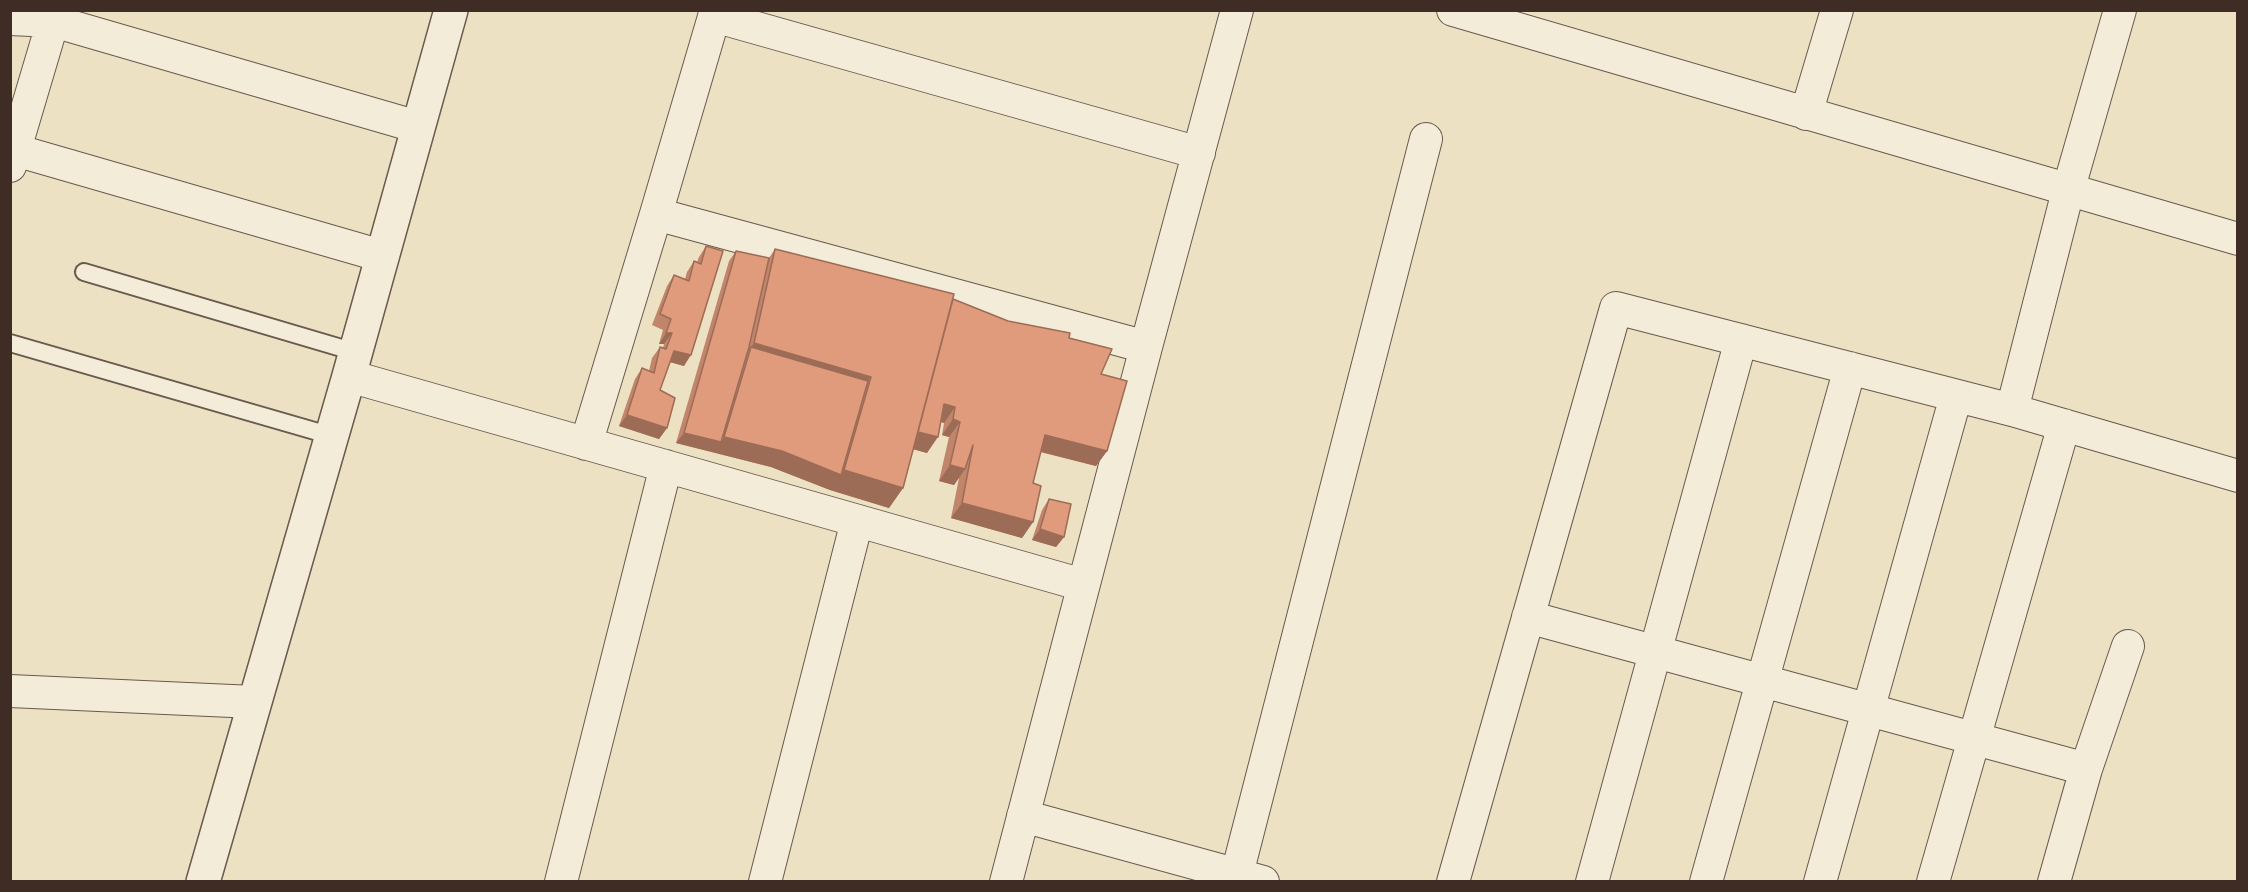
<!DOCTYPE html>
<html>
<head>
<meta charset="utf-8">
<style>
  body { margin:0 }
  #map { position:relative; width:2248px; height:892px; overflow:hidden; background:#ede1c4; font-family:"Old Standard TT",serif }
  canvas { display:block }
  .frame { position:absolute; inset:0; border:12px solid #3f2c24; pointer-events:none }
</style>
</head>
<body>
<div id="map">
<canvas width="2248" height="892"></canvas>
<div class="frame"></div>
</div>
<script>
const ctx = document.querySelector('canvas').getContext('2d');
ctx.lineJoin = 'round';
function trace(path, color, width, dash) { ctx.strokeStyle = color; ctx.lineWidth = width; ctx.lineCap = dash ? 'butt' : 'round'; ctx.setLineDash(dash || []); ctx.stroke(path); }
function fill(path, color) { ctx.fillStyle = color; ctx.fill(path, 'evenodd'); }
const service = new Path2D(`
  M84,272L355,352
  M10,343L332,436`);
const minor = new Path2D(`
  M1453,10L2238,239
  M714,16L1199,153
  M10,19L53,21L418,127
  M1806,114L1837,10
  M15,150L382,256
  M10,166L53,21
  M656,214L1146,347
  M349,376L1083,585
  M2012,410L2068,191L2120,10
  M586,444L656,214L716,10
  M1528,617L2086,769
  M10,691L254,702
  M1023,816L1263,882
  M1237,874L1426,139
  M561,882L666,466
  M765,882L857,521
  M1006,882L1146,347L1237,10
  M1453,882L1616,308L2012,410L2238,476
  M1592,882L1741,340
  M1706,882L1850,368
  M1820,882L1956,396
  M1933,882L2064,425
  M2054,882L2086,769L2128,646`);
const tertiary = new Path2D(`
  M203,882L349,376L451,10`);
trace(service, '#6a594c', 20);
trace(minor, '#6a594c', 34);
trace(tertiary, '#6a594c', 36);
trace(service, '#f3ecd9', 16);
trace(minor, '#f3ecd9', 32);
trace(tertiary, '#f3ecd9', 33);
fill(new Path2D(`
  M706,246L684,366L670,362L660,390L667,428L659,439L619,426L635,379L642,368L649,371L652,358L660,347L663,348L664,344H659L663,330L652,325L667,286L674,275L685,279L687,272L694,261L697,262L699,257Z
  M775,249L953,299L1008,321L1069,338L1101,374L1107,451L1096,466L1040,452L1033,483V522L1022,538L951,518L959,478L954,485L939,481L949,437L942,435L944,423L941,422L927,453L913,449L903,488L889,508L830,490L771,467L676,443L729,261L736,251L769,258Z
  M1049,499L1064,537L1056,547L1032,540L1042,510Z`), '#c1856b');
fill(new Path2D(`
  M666,333H672L664,344H659Z
  M754,343L871,377L857,397L751,347Z
  M674,351L691,355L684,366L666,361Z
  M944,404L955,407L944,423L933,419Z
  M627,415L667,428L659,439L619,426Z
  M953,419L960,422L949,437L942,435Z
  M916,431L938,437L927,453L905,447Z
  M684,433L721,442L724,437L782,451L841,475L844,470L903,488L889,508L830,490L771,467L676,443Z
  M1045,435L1107,451L1096,466L1034,450Z
  M950,465L965,469L954,485L939,481Z
  M962,503L1033,522L1022,538L951,518Z
  M1040,529L1064,537L1056,547L1032,540Z`), '#9d6c57');
const building = new Path2D(`
  M706,246L723,251L691,355L674,351L660,390L675,398L667,428L627,415L642,368L654,373L660,347L666,349L672,333H666L671,319L660,314L674,275L689,281L694,261L701,264Z
  M775,249L954,294L903,488L844,470L871,377L754,343Z
  M736,251L769,258L749,347L721,442L684,433Z
  M953,299L1008,321L1070,333L1069,338L1112,349L1101,374L1127,381L1107,451L1045,435L1033,483L1041,486L1033,522L962,503L973,445L965,469L950,465L960,422L953,419L955,407L944,404L938,437L918,432Z
  M751,347L868,381L841,475L782,451L724,437Z
  M1049,499L1071,504L1064,537L1040,529Z`);
fill(building, '#e09b7c');
trace(building, '#9d6c57', 1.5);
</script>
</body>
</html>
